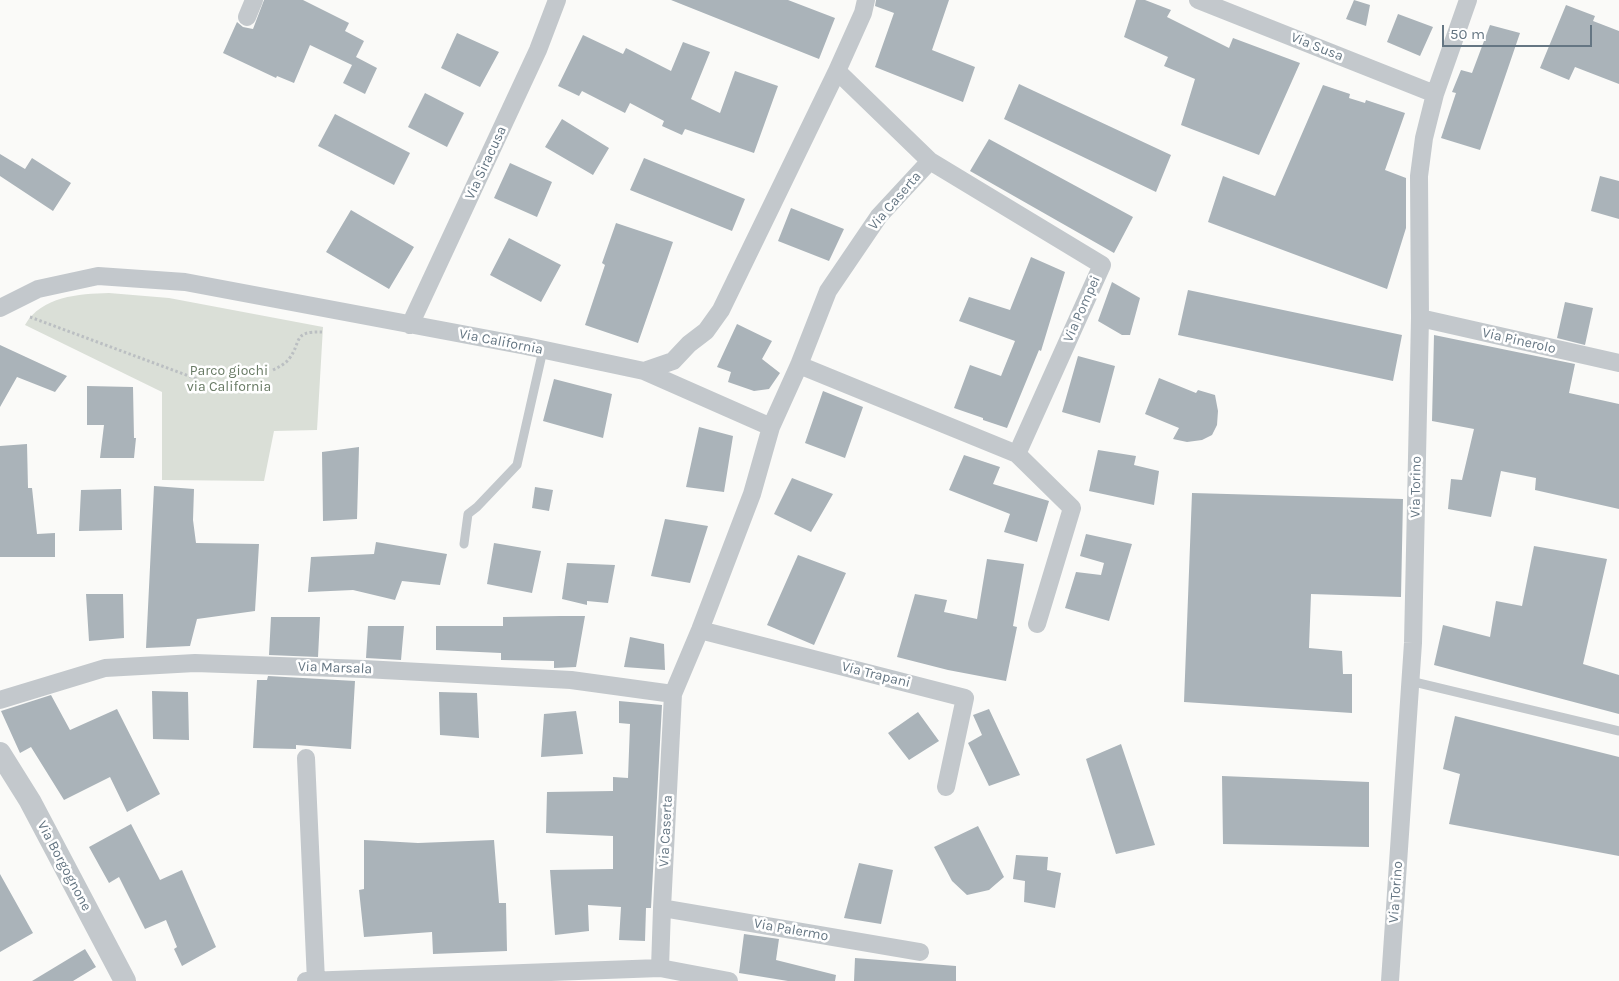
<!DOCTYPE html>
<html>
<head>
<meta charset="utf-8">
<style>
  body { margin:0 }
  #map { position:relative; width:1619px; height:981px; overflow:hidden; background:#fafaf8; font-family:Karla,sans-serif }
  canvas { display:block }
  .scale { position:absolute; left:1442px; top:25px; width:150px; height:22px; box-sizing:border-box; border:2px solid #657683; border-top:0; padding-left:6px; font-size:15px; line-height:18px; white-space:nowrap; color:#657683; -webkit-text-stroke:4px #fff; paint-order:stroke }
</style>
</head>
<body>
<div id="map">
<canvas width="1619" height="981"></canvas>
<div class="scale">50 m</div>
</div>
<script>
const ctx = document.querySelector('canvas').getContext('2d');
ctx.lineJoin = 'round';
function fill(path, color) { ctx.fillStyle = color; ctx.fill(path, 'evenodd'); }
function trace(path, color, width, dash) { ctx.strokeStyle = color; ctx.lineWidth = width; ctx.lineCap = dash ? 'butt' : 'round'; ctx.setLineDash(dash || []); ctx.stroke(path); }
function write(font, color, halo, rows, align = 'center') {
  ctx.font = font + ' Karla,sans-serif'; ctx.lineWidth = 5; ctx.setLineDash([]); ctx.textBaseline = 'middle'; ctx.strokeStyle = halo; ctx.fillStyle = color; for (const [text, x, y, turn = 0] of rows) {
    ctx.save(); ctx.translate(x, y); ctx.rotate((+turn || 0) * Math.PI / 180); ctx.textAlign = isNaN(turn) ? turn : align; if (halo) ctx.strokeText(text, 0, 0); ctx.fillText(text, 0, 0); ctx.restore();
  }
}
fill(new Path2D(`
  M109,293L169,298L323,327L317,430L274,431L264,481L162,480V392L25,325C42,296 78,294 109,293Z`), '#dadfd7');
fill(new Path2D(`
  M264,0H303L349,23L345,31L364,41L356,57L377,68L365,94L343,83L352,65L310,45L294,83L277,76L276,78L223,53L237,22L243,27L253,29Z
  M671,0H788L835,18L819,59Z
  M876,0H949L932,50L975,67L963,102L875,67L894,13L875,6Z
  M1136,0H1145L1171,10L1167,17L1229,48L1233,38L1300,63L1259,155L1181,125L1195,79L1164,66L1168,57L1124,37Z
  M1354,0L1370,5L1366,26L1346,19Z
  M1566,5L1595,16L1593,21L1619,31V84L1575,67L1569,80L1540,68Z
  M1398,14L1433,27L1420,56L1387,42Z
  M1490,25L1520,33L1480,150L1441,138L1456,93L1452,92L1461,70L1472,73Z
  M457,33L499,52L480,87L441,68Z
  M583,35L623,54L626,48L671,71L683,42L710,52L691,99L720,113L735,71L778,86L754,153L685,129L682,135L662,126L664,121L630,103L625,113L582,91L579,96L558,86Z
  M1019,84L1171,155L1156,192L1004,119Z
  M1323,85L1350,94L1349,98L1365,103L1366,100L1405,113L1385,170L1406,178V228L1387,289L1208,222L1223,176L1275,196Z
  M425,93L464,113L447,147L408,127Z
  M335,114L410,153L394,185L318,146Z
  M562,119L609,148L593,175L545,147Z
  M989,139L1133,217L1114,253L970,171Z
  M0,154L25,169L32,158L71,183L53,211L0,176Z
  M644,158L745,199L732,231L630,190Z
  M510,163L552,182L537,217L494,198Z
  M1600,176L1619,181V219L1591,211Z
  M791,208L844,229L829,261L778,241Z
  M351,210L414,247L389,289L326,252Z
  M616,223L673,242L638,343L585,325L605,265L602,263Z
  M509,238L561,265L541,302L490,275Z
  M1031,257L1065,272L1041,351L1039,350L1007,428L983,420V418L954,408L970,365L1001,376L1015,341L959,321L969,297L1010,310Z
  M1112,282L1140,298L1130,335H1122L1098,321Z
  M1188,290L1402,335L1393,381L1178,335Z
  M1565,302L1593,308L1585,345L1557,338Z
  M737,324L772,341L762,359L780,373L769,389L754,391L728,382L731,372L717,367Z
  M1434,335L1575,364L1569,393L1619,404V509L1535,490L1536,478L1501,471L1491,517L1448,509L1451,479L1462,480L1474,429L1432,421Z
  M0,345L67,376L55,392L17,377L0,407Z
  M1078,356L1115,366L1100,423L1062,412Z
  M1159,378L1196,393L1198,390L1215,395L1218,411L1217,425L1212,435L1202,440L1187,442L1173,439L1179,428L1145,414Z
  M554,379L612,394L603,438L543,421Z
  M87,386L133,387L134,438H136L134,458H100L104,425H87Z
  M823,391L863,407L845,458L805,443Z
  M699,427L733,436L724,492L686,487Z
  M27,444L28,488H32L37,534L55,533V557H0V446Z
  M359,447L357,519L323,521L322,452Z
  M1098,450L1136,456L1134,465L1159,471L1154,505L1089,491Z
  M964,455L1000,467L993,484L1049,501L1037,542L1004,532L1010,514L949,490Z
  M792,478L833,494L811,532L774,514Z
  M154,486L194,489L193,520L196,543L259,544L255,611L197,619L190,646L146,648Z
  M535,487L553,490L549,511L532,508Z
  M121,489L122,530L79,531L81,490Z
  M1192,493L1403,499L1401,597L1311,594L1309,648L1342,651L1343,674H1352V713L1184,702Z
  M665,519L708,526L690,583L651,576Z
  M1086,534L1132,544L1109,621L1065,608L1076,572L1101,575L1104,563L1080,556Z
  M376,542L447,554L440,585L402,581L395,600L353,590L308,592L311,557L374,554Z
  M494,543L541,551L532,593L487,584Z
  M1534,546L1607,559L1583,664L1619,675V714L1434,665L1443,625L1490,637L1496,601L1522,606Z
  M798,555L846,573L814,645L767,625Z
  M987,559L1024,564L1013,626L1017,627L1006,681L948,670L897,657L915,594L947,600L944,612L977,619Z
  M567,563L615,565L608,603L587,601V605L562,599Z
  M86,594H123L124,638L89,641Z
  M560,616H585L576,667L554,668V661L501,660V653L436,650V626H503V617Z
  M271,617H320L318,657L269,655Z
  M368,626H404L401,660L366,658Z
  M630,637L664,644L665,670L624,667Z
  M268,676L355,681L351,749L296,745V749L253,748L257,680H267Z
  M152,691L188,692L189,740L153,739Z
  M439,692L477,693L479,738L440,735Z
  M51,695L70,730L117,709L160,794L127,812L110,777L64,800L31,747L20,753L1,711Z
  M619,701L662,705L651,908H646L645,941L619,940L621,907L588,905L589,931L555,935L550,870L613,869V836L546,833L547,792L613,791V777L628,778L630,724L619,723Z
  M989,709L1020,775L989,786L968,743L982,735L973,715Z
  M576,711L583,754L541,757L544,714Z
  M918,712L939,741L909,760L888,733Z
  M1455,716L1619,757V856L1449,824L1460,774L1443,769Z
  M1121,744L1155,845L1116,854L1086,759Z
  M1222,776L1369,782V847L1223,844Z
  M131,824L160,880L182,870L216,947L182,966L174,949L177,947L166,920L145,929L119,877L109,883L89,847Z
  M978,826L1004,877L989,890L967,895L952,881L934,847Z
  M364,840L418,843L494,840L499,903H506L507,951L433,954L432,932L364,937L359,890L364,889Z
  M1016,855L1048,857L1047,870L1061,873L1055,908L1024,902L1025,881L1013,879Z
  M859,863L893,870L881,924L844,918Z
  M0,874L33,933L0,952Z
  M744,934L779,939L776,960L836,975L835,981H788L739,973Z
  M85,949L96,967L73,981H32Z
  M855,958L956,966V981H854Z`), '#aab3b9');
trace(new Path2D(`
  M30,317L197,379
  M273,370C279,367 285,364 289,359C302,342 292,331 322,332`), '#bbbfc2', 3, [2.5, 2.5]);
trace(new Path2D(`
  M464,544L468,514L477,507L517,465L543,350
  M1410,681L1619,731`), '#c3c8cc', 9);
trace(new Path2D(`
  M1198,0L1435,94
  M247,17L254,0
  M837,71L930,161L1102,265L1017,454
  M0,308L38,289L98,276L185,282L526,346L644,371L673,361L689,344L706,331L721,310L837,71L863,13L866,0
  M1420,318L1619,363
  M410,325L538,50L557,0
  M799,365L1017,454L1072,508L1037,624
  M644,371L771,427
  M700,630L965,698L946,787
  M0,700L105,668L195,663L364,669L571,680L673,694
  M306,758L316,981
  M662,908L920,952
  M660,968L662,908L673,694L700,630L752,494L771,427L799,365L828,291L879,216L930,161
  M306,981L660,968L729,981
  M1390,981L1413,643L1420,318L1419,176L1424,138L1435,94L1468,0`), '#c3c8cc', 18);
trace(new Path2D(`
  M0,753L30,801L125,981`), '#c3c8cc', 22);
write('14px', '#657683', '#fff', [
  ["Via Susa",1317,47,22],
  ["Via Siracusa",486,163,-65],
  ["Via Caserta",895,201,-49],
  ["Via Pompei",1082,309,-66],
  ["Via Pinerolo",1519,341,13],
  ["Via California",501,342,11],
  ["Via Torino",1416,487,-89],
  ["Via Marsala",335,668,2],
  ["Via Trapani",876,675,14],
  ["Via Caserta",666,831,-87],
  ["Via Borgognone",64,866,62],
  ["Via Torino",1396,892,-86],
  ["Via Palermo",791,930,10]
]);
write('14px', '#687a64', '#fff', [
  ["Parco giochi",229,371],
  ["via California",229,387]
]);
</script>
</body>
</html>
